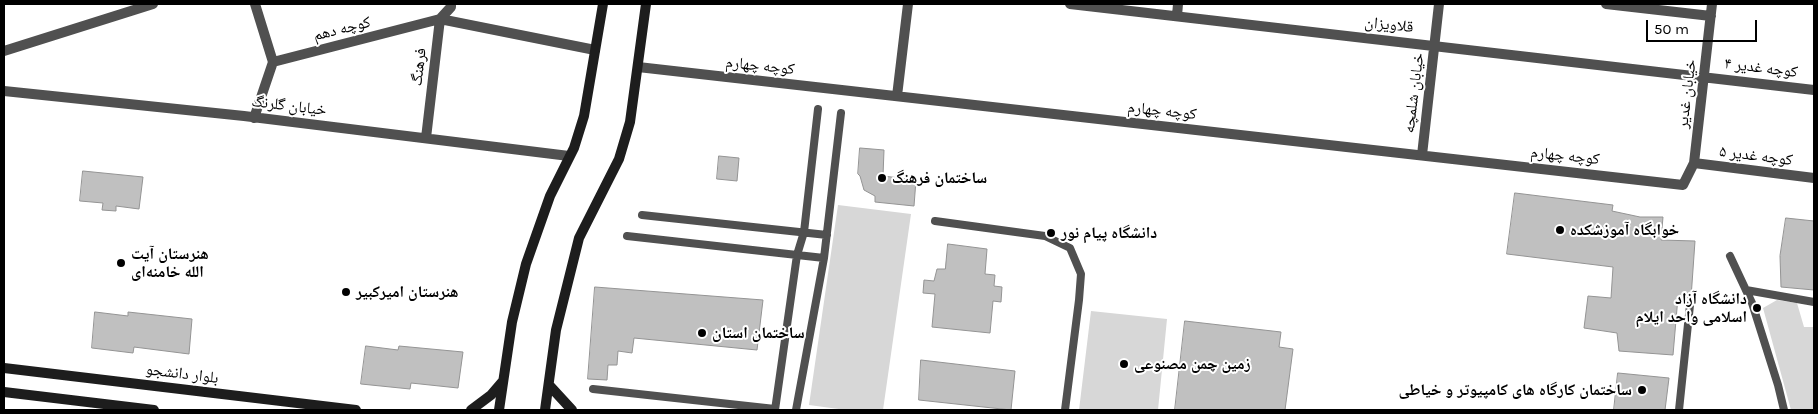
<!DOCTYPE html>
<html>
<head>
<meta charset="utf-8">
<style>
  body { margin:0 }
  #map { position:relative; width:1818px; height:414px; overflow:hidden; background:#fff; font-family:Karla,sans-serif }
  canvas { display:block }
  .frame { position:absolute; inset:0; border:5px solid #000; pointer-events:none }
  .scale { position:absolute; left:1646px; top:20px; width:111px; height:22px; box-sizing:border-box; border:2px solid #000; border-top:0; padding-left:6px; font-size:15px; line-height:18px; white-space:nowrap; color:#000; -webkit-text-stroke:4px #fff; paint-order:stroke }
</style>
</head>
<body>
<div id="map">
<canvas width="1818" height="414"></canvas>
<div class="frame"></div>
<div class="scale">50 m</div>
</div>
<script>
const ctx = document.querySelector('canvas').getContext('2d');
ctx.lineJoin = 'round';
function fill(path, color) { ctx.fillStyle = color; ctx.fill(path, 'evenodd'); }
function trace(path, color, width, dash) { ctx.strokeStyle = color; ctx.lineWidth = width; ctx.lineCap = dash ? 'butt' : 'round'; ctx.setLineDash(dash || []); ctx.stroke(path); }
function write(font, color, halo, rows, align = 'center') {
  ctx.font = font + ' Karla,"Noto Naskh Arabic",sans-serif'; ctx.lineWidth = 4; ctx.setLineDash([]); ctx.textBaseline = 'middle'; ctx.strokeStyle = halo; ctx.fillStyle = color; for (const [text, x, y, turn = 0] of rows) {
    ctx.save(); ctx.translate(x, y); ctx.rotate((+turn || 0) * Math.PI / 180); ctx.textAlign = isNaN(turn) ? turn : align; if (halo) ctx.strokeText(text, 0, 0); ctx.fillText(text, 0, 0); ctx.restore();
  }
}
fill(new Path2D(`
  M838,205L911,214L883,410H846L809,405Z
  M1777,300L1797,303L1804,327H1814V410H1791L1763,308Z
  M1091,311L1167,319L1158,410H1079Z`), '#d7d7d7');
const building = new Path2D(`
  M860,148L884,150L883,176L916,180L914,206L875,202V196L864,190L860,176L858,174Z
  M719,156L739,158L737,181L717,179Z
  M83,171L143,177L139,209L116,206V211L102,210L103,203L80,201Z
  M1515,193L1613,205L1612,211L1640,217H1663L1661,240L1695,241L1691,298L1678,297L1673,355L1619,351L1617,333L1584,328L1588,296L1611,298L1613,267L1507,254Z
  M1786,218L1814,221V290L1781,287L1780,256Z
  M948,244L987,249L985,274L995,275L994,286L1002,287L1001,302L993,301L990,333L932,327L935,294L923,293L924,280L934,281L937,269H945Z
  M595,287L763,300L757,350L634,338L632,353L618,351L617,365H608L607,380L588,379Z
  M95,312L128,316V312L192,319L189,354L134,347L133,353L92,348Z
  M1185,321L1281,332L1279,347L1293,349L1285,410H1175Z
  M366,346L398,350L399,346L463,352L458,388L411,383L410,389L361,384Z
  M921,360L1015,371L1011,410L919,400Z
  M1618,373L1669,378L1665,410H1614Z`);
fill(building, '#c0c0c0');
trace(building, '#949494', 1);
trace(new Path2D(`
  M642,215L827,235
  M935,221L1045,236L1070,248L1081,274L1079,300L1065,410
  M627,236L824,258
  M1730,256L1752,303L1778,385L1784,410
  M1746,290L1814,302
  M593,389L775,409
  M775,410L797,255L804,232L818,109
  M796,410L824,258L841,113
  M1679,410L1690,305`), '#505050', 8);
trace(new Path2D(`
  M1070,4L1814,90
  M1606,4L1711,16
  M1177,16L1178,4
  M4,51L153,4
  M273,62L440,19L595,50
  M638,67L1683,185L1694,163L1712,4
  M4,91L244,116L569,156
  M897,96L908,4
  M254,118L273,62L255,4
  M426,138L440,19L451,7V4
  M1422,155L1439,4
  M1694,163L1814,178`), '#505050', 10);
trace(new Path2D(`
  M4,368L356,410
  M549,385L572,410
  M4,392L154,410
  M471,410L491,395L503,381
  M499,410L512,322L526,264L550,196L574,148L584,116L603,4
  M545,410L556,330L579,238L619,159L630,122L646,4`), '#1d1d1d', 10);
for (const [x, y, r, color] of [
  [882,178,5,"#000"],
  [1560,230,5,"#000"],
  [1051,233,5,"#000"],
  [121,263,5,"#000"],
  [346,292,5,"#000"],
  [1757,308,5,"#000"],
  [702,333,5,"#000"],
  [1124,364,5,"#000"],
  [1642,390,5,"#000"]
]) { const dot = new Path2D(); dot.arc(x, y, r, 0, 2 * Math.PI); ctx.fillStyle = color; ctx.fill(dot); trace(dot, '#fff', 2); }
write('16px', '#000', '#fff', [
  ["قلاویزان",1389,25,6],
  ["کوچه دهم",342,29,-14],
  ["کوچه چهارم",760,66,6],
  ["فرهنگ",419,67,-83],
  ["کوچه غدیر ۴",1761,68,7],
  ["خیابان شلمچه",1414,93,-83],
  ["خیابان غدیر",1687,94,-83],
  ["خیابان گلرنگ",289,106,7],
  ["کوچه چهارم",1162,111,6],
  ["کوچه چهارم",1565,156,6],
  ["کوچه غدیر ۵",1756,156,7],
  ["بلوار دانشجو",182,374,7]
]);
write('bold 16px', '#000', '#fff', [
  ["ساختمان فرهنگ",892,178],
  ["خوابگاه آموزشکده",1570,230],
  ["دانشگاه پیام نور",1061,233],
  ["هنرستان آیت",131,254],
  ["الله خامنه‌ای",131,272],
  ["هنرستان امیرکبیر",356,292],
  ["دانشگاه آزاد",1747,299,"right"],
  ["اسلامی واحد ایلام",1747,317,"right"],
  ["ساختمان استان",712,333],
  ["زمین چمن مصنوعی",1134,364],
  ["ساختمان کارگاه های کامپیوتر و خیاطی",1632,390,"right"]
], 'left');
</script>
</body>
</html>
